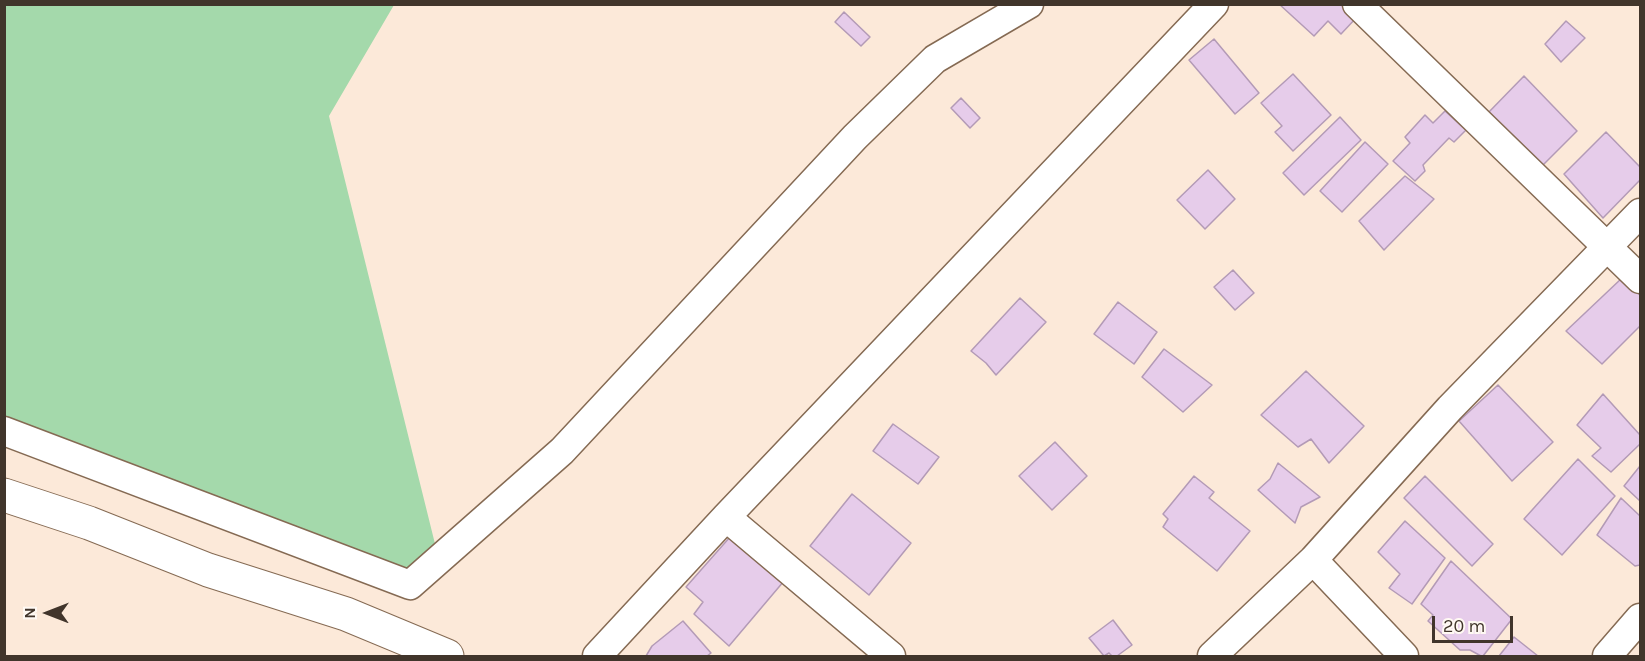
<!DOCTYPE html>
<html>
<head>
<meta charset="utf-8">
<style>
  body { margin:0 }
  #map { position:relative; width:1645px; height:661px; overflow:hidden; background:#fce9d9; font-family:Karla,sans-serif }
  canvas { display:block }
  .frame { position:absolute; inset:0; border:6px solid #41352b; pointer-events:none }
  .north { position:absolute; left:18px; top:583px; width:60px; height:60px; -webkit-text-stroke:4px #fff9f3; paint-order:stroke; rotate:270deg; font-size:16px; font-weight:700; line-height:24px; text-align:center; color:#41352b }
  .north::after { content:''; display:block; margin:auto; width:21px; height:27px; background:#41352b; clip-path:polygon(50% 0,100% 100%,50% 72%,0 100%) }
  .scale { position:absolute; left:1432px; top:616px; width:81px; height:27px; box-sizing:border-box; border:3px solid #41352b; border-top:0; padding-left:8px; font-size:18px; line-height:21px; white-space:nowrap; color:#41352b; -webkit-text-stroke:4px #fff9f3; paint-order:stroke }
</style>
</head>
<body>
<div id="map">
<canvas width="1645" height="661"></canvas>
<div class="frame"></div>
<div class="north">N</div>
<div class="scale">20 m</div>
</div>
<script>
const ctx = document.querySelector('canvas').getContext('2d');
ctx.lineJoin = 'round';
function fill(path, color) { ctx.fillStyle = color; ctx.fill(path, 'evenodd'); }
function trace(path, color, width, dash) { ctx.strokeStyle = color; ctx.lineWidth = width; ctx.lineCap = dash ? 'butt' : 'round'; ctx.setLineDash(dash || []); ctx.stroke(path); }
fill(new Path2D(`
  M4,5H394L329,116L439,560L410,585L5,434Z`), '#a4d9ab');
const building = new Path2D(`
  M1279,4H1344L1357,17L1341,34L1328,21L1314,36Z
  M844,12L870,37L861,46L835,22Z
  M1566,21L1585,38L1561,62L1545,44Z
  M1214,39L1259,93L1235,114L1189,60Z
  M1293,74L1331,115L1293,151L1275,132L1282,126L1261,103Z
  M1524,76L1577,131L1540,168L1487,114Z
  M961,98L980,118L970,128L951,108Z
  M1445,111L1466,130L1454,142L1449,138L1423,165L1425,171L1415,181L1393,161L1410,143L1405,137L1425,115L1433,123Z
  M1340,117L1361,140L1304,195L1283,173Z
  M1606,132L1640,167V180L1603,218L1564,174Z
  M1365,142L1388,164L1342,212L1320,191Z
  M1208,170L1235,199L1205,229L1177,200Z
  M1405,176L1434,199L1384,250L1359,221Z
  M1233,270L1254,293L1235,310L1214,287Z
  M1622,278L1640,295V326L1602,364L1566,331Z
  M1020,298L1046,322L996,375L986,363L971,351Z
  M1118,302L1157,332L1134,364L1094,334Z
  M1164,349L1212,385L1183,412L1142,377Z
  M1306,371L1364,426L1329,463L1311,439L1298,447L1261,415Z
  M1498,385L1553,442L1512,481L1459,421Z
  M1603,394L1640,435V444L1611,472L1592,456L1601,448L1577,425Z
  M893,424L939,457L918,484L873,451Z
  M1055,442L1087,476L1052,510L1019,476Z
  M1578,459L1615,496L1562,555L1524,519Z
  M1278,463L1320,497L1301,507L1295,523L1258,490L1270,479Z
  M1640,466V501L1624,486Z
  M1194,476L1214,492L1209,498L1250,531L1217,571L1163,527L1168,519L1163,514Z
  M1425,476L1493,544L1472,566L1404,498Z
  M852,494L911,543L869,595L810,546Z
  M1621,498L1640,516V565L1635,566L1597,535Z
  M1405,521L1445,558L1412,604L1389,588L1400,574L1378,552Z
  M730,537L784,581L729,646L694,614L703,602L686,587Z
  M1451,561L1512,619L1483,656H1481L1470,650H1460L1428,621L1433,615L1421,604Z
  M1113,620L1132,645L1117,656H1112L1109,653L1104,656L1089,638Z
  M683,621L711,653L707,656H646L652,646Z
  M1514,637L1538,656H1499Z`);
fill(building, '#e6ccea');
trace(building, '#b39ab6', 1.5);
const street = new Path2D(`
  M1357,4L1640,279
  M4,431L410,585L562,451L855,137L935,59L1029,4
  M726,517L891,656
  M1313,560L1404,656
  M597,656L726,517L1214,4
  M1212,656L1313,560L1450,408L1640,213
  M1607,656L1640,618`);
const secondary = new Path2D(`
  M4,495L89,523L208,570L346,614L447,656`);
trace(street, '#856a53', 31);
trace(secondary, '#856a53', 35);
trace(street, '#fff', 28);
trace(secondary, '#fff', 33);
</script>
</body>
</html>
